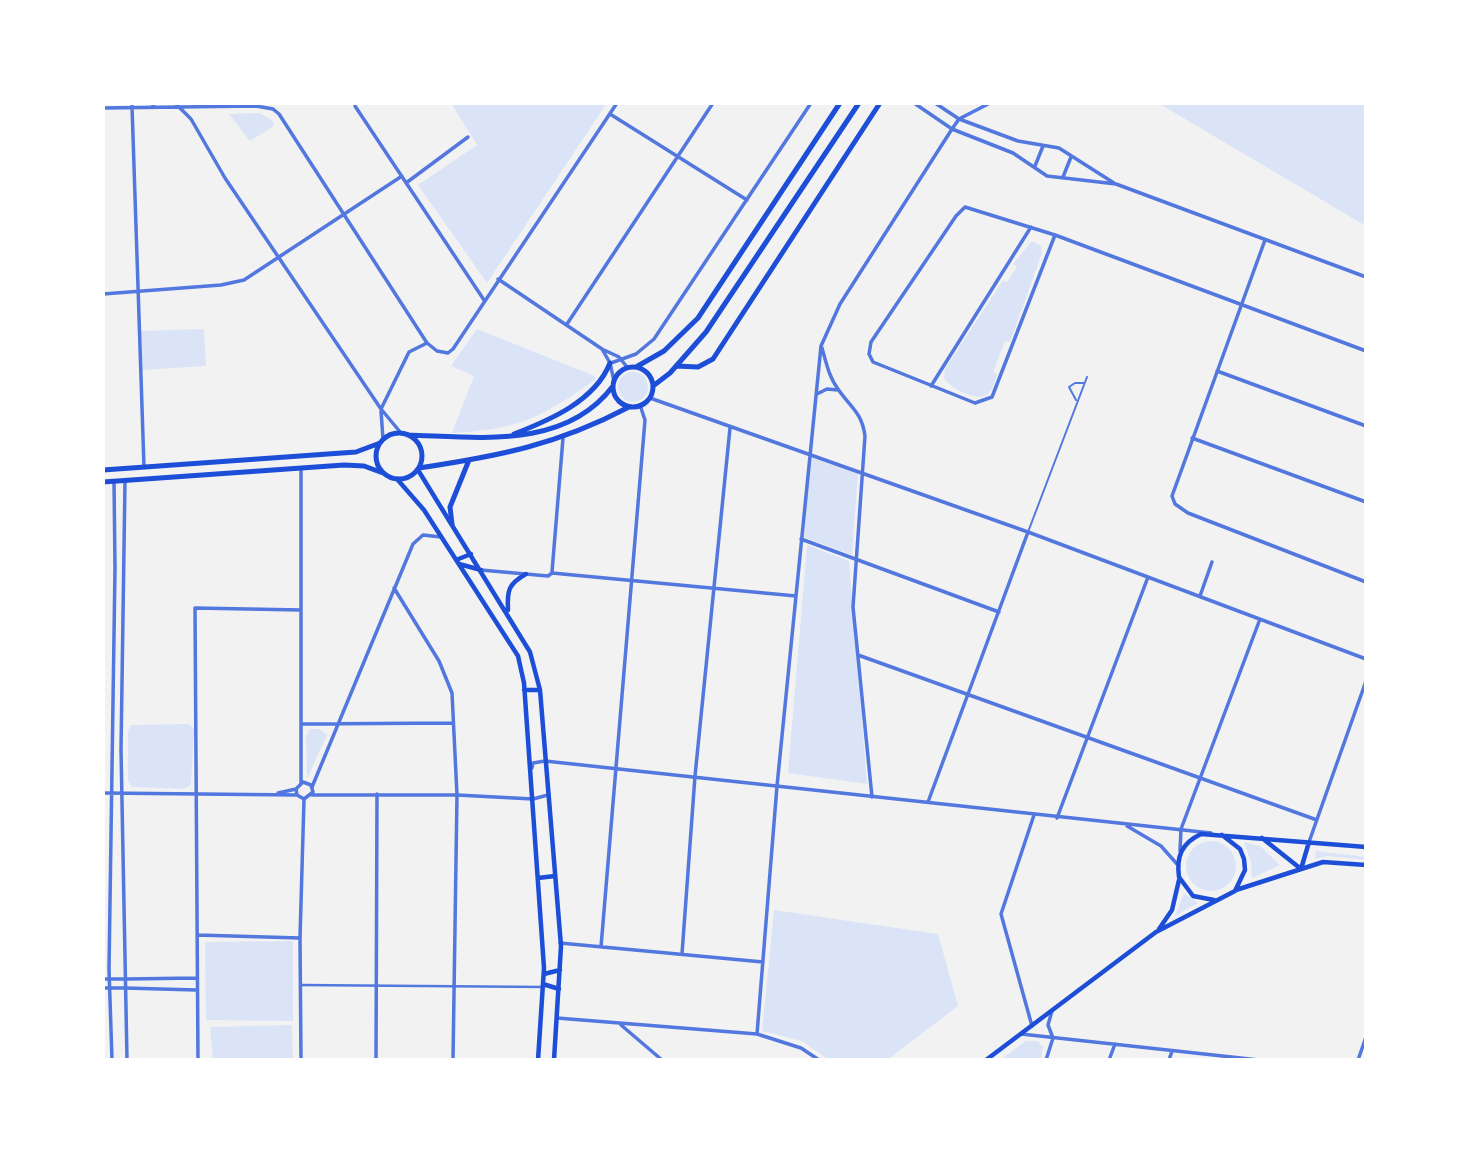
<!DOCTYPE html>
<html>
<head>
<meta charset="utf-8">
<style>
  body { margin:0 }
  #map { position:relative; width:1469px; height:1163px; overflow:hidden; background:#f2f2f2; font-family:Signika,sans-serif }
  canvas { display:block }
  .frame { position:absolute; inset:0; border:105px solid #fff; pointer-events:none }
</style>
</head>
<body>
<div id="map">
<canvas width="1469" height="1163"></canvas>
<div class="frame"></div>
</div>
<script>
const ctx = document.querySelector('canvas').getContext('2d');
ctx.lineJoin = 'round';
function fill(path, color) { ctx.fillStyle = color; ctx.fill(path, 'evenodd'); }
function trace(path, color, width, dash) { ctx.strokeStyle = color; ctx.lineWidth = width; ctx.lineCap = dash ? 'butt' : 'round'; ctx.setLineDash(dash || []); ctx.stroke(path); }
fill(new Path2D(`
  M451,103H607L487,283L418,185L477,145Z
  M1158,103H1366V226Z
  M259,113L272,120L274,126L250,141L229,114Z
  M1032,241L1041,246L1042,253L1010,342L1005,341L993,372L997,374C995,381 993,391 986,395C976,402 949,387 944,378L945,369L1003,280L1007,282L1017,267L1013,264Z
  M204,329L206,366L142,370L139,331Z
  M477,329L595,376V380C540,418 521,429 452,433L474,376L451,366Z
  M618 387a15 15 0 1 1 30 0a15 15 0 1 1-30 0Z
  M810,457L858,473L852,555L804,537Z
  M807,545L849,561L867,784L788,773Z
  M189,724L194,729L191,785L183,789L132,787L128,780V731L131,725Z
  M310,729H320L327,735L307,779L306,736Z
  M1186 866a25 25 0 1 1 50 0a25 25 0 1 1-50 0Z
  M1244,842L1260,846L1280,865L1252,878L1251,862Z
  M1316,851L1366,857V860L1327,856L1315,859Z
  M1184,893L1198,903L1175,916Z
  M774,910L938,934L958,1006L887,1060H829L802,1041L762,1031Z
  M293,941V1021L206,1020L205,942Z
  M292,1025L293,1060H213L210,1027Z
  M1026,1041H1038L1043,1047L1041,1060H1000Z`), '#dbe4f7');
trace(new Path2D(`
  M1076,400L1069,387L1075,383H1084
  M1028,532L1087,377`), '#5277de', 2);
trace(new Path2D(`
  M301,985L543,987`), '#5277de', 2.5);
trace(new Path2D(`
  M914,103L952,129L1013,153L1047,176L1116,184L1366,277
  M935,103L959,119L1018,141L1059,148L1114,183
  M132,106L144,467
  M355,106L484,300
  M103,108L256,106L273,109L279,114L427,343L437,351L448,353L453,349L617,103
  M180,108L191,119L225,178L381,409L401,433
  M610,114L747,200
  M1035,166L1043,146
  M1063,177L1071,157
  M406,183L468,137
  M1055,235L992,397L975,403L873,362L869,354L871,342L956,216L965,207L1055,235L1366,351
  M1265,240L1172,496L1175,504L1188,513L1366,582
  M498,279L602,349L610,363L614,381
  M103,294L221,285L244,280L402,176
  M567,324L713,103
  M822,348C826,362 829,377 838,389C850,407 862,412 865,436L853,607L872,797
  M604,350L619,357L627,367
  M611,363L636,354L654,339L811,103
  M1217,371L1366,426
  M931,386L1031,227
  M817,394L827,389L838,390
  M650,398L1028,532L1366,659
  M381,409L409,352L427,343
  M381,411L383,439
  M1192,438L1366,502
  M801,539L999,612
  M481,570L548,576L552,573L796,596
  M552,572L563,438
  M394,588L439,661L452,693L457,795L453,1060
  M1200,596L1212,562
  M858,655L1317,820
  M301,724L453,723
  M301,783V469
  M312,787L413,544L423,535L441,537
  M928,802L1028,532
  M1057,818L1148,577
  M1309,842L1366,681
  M1180,851L1181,829L1260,619
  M197,935L300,938
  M560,943L763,962
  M601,947L645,420L640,405
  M682,954L695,776L730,428
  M126,979L197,978
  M125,988L196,990
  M1052,1011L1048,1025L1053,1038
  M557,1018L757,1034L801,1048L819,1060
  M621,1025L662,1060
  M1032,1026L1001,914L1034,815
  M757,1034L777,786L821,346L840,304L952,129L959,119L990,103
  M1021,1034L1259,1060
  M198,1060L195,608L301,610
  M301,1060L300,938L304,799
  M376,1060L377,794
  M1046,1060L1053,1038
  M1109,1060L1115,1044
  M1169,1060L1172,1051`), '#5277de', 3.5);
trace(new Path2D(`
  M175,103L180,108
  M152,107L155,103
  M125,481L121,750L127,1060
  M532,768L533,763L545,761L1211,833
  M103,793L297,795
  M278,793L296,789L303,782L311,785L313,792L304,799L297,795L296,789
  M312,795H457L533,799L548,795
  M1127,826L1161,846L1177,864
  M103,979H124
  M103,988H125
  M112,1060L109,969L115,568L114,481
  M1358,1060L1366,1037`), '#5277de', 3.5);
trace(new Path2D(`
  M418,470L530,652L540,690L561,946L554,1060
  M397,479L424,510L518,656L524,683L544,968L538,1060
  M456,560L471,554
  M459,564L481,570
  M508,610C507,591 508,584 526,574
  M524,690H540
  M1262,838L1301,869L1309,842
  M538,878L555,876
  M1236,890L1323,862L1366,865
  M1214,900L1193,896L1179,877C1176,856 1182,843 1201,834L1366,847
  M1159,929L1172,910L1179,880
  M544,974L560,970
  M543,984L559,989
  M986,1060L1156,932L1235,891L1245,870L1244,859L1240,849L1222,835`), '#1d4ed8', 4.5);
trace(new Path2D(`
  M676,366L698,367L713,359L880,103
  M636,367L664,351L698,318L840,103
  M613 387a20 20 0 1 1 40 0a20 20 0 1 1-40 0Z
  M653,386L670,373L706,332L859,103
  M376 456a23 23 0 1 1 46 0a23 23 0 1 1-46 0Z
  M514,434C550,420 595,401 610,363
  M408,435C478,437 565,450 613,386
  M419,468C499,456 557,445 629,407
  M103,470L356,452L380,443
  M103,482L344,465L364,466L383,473
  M452,524L450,507L469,460`), '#1d4ed8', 5);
</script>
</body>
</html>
